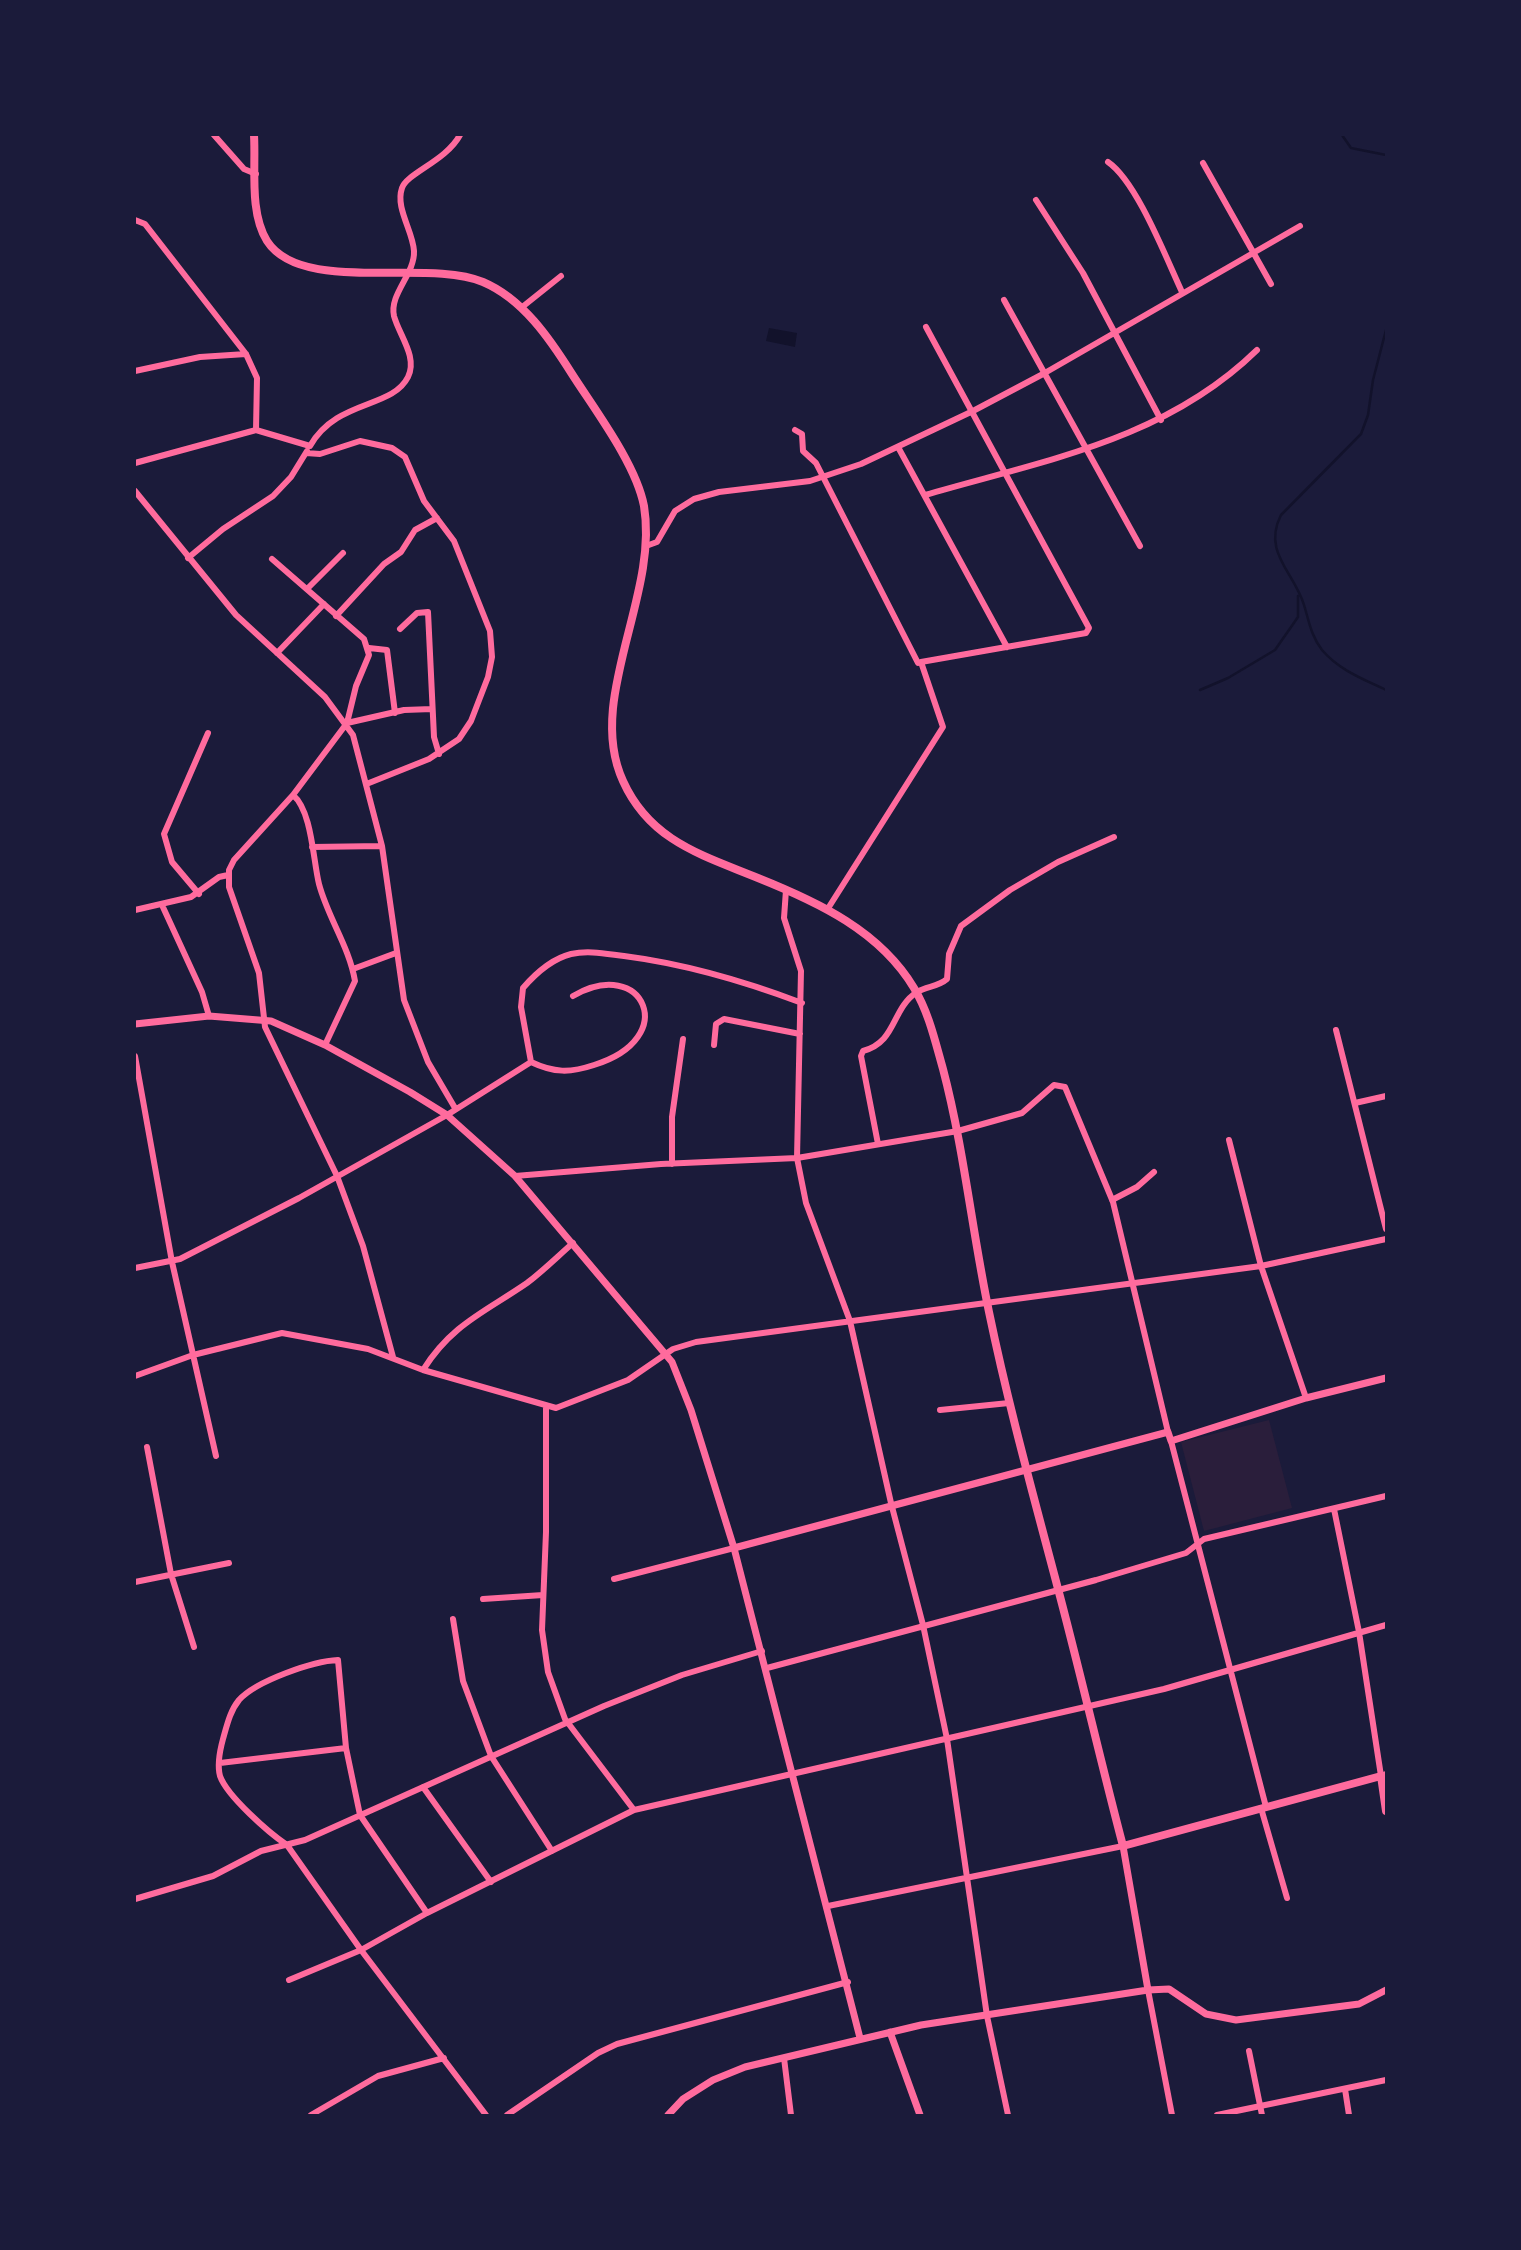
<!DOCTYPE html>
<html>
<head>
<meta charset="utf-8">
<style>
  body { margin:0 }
  #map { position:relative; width:1521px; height:2250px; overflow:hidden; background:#1b1b3a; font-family:"Sofia Sans Condensed",sans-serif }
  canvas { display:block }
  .frame { position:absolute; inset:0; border:136px solid #1b1b3a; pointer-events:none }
</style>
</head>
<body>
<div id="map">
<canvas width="1521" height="2250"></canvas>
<div class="frame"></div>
</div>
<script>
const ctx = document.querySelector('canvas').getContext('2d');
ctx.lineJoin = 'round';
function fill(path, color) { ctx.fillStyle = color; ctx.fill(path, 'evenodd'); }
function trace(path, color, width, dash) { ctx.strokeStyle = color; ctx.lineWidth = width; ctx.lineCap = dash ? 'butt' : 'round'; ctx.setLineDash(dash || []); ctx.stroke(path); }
fill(new Path2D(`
  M1269,1420L1292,1508L1204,1531L1181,1442Z`), '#2a1e3b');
fill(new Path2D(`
  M769,328L797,333L795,347L766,341Z`), '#12122b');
trace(new Path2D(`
  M1342,135L1351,148L1386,155
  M1386,330L1373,380L1368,415L1361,434L1281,515C1262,552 1294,572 1304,605C1309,621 1311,636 1322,650C1339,670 1363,679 1386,690
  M1200,690L1228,678L1275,650L1298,617V596`), '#12122b', 2.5);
trace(new Path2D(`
  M214,135L244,169L256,174
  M1108,162C1137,182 1166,258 1182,292
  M1203,163L1271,284
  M1036,200L1083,273L1161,420
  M135,220L145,224L246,354L257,378L256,430L310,446C337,399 392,409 408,377C418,357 399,335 394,316C389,294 415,274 414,251C413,231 395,208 402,188C407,173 446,161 460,135
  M1004,300L1140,546
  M521,308L561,276
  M135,371L200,357L246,354
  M795,430L802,434L803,451L816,463L918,663L921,662L943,727L827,910
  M898,447L1007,647
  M306,453L320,454L360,441L392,448L405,457L424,501L454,541L490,631L492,657L488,677L471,721L459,739L429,759L369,783
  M135,463L256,430
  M135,491L236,615L325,697L353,735L382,846L404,1000L428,1062L455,1108
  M925,495C1045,460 1165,440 1257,350
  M646,546L657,542L675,511L694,499L719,492L810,481L861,464L973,411L1043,374L1300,226
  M188,558L223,529L273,496L291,477L307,451
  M272,559L364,639L369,655L356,686L347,723L293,795L234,860L229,870V887L259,973L265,1027L337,1176L363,1246L393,1357
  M307,589L343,553
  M336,616L384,564L401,552L415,530L437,518
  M400,629L417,613L428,612L434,737L439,754
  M369,648L387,650L395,713
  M277,653L324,604
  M921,662L1086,633L1089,628L926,327
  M347,723L404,710L432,709
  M293,795C312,811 313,860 319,884C328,918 349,946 355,981L325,1045
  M312,847L382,846
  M786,890L784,918L801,971L797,1158L806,1203L850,1321L891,1503L923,1625L947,1739L987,2016L1008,2115
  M199,894L172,862L164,834L208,733
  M162,905L202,992L209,1016
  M135,910L191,897L219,877L228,875
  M353,969L396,953
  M1336,1030L1386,1229
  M714,1045L716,1024L724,1019L800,1034
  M135,1056L172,1262L216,1456
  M531,1062C554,1073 570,1073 594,1065C682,1038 643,955 573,996
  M1355,1103L1386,1096
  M1229,1140L1261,1266L1306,1398
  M878,1144L861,1056L863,1051C897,1042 891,1009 917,992C927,986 938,987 947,979L949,954L961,926L1010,890L1058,862L1114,837
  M672,1164V1117L683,1039
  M515,1176L661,1164L797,1158L958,1131L1022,1113L1054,1085L1065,1087L1113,1202L1168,1432
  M1112,1200L1137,1187L1154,1172
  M135,1268L180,1259L299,1198L447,1115L531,1062L521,1007L523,988C536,973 551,959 571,954C589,950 607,954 624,956C686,964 744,981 802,1003
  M423,1370C452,1324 485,1312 527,1283C543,1271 558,1256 573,1243
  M135,1376L193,1355L282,1333L368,1349L423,1370L556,1408L628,1380L673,1349L696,1342L1261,1266L1386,1239
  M546,1407V1532L542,1630L548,1672L565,1719L634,1810
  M940,1410L1009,1403
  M1171,1441L1266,1807
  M147,1447L171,1574L194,1647
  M1334,1509L1359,1632L1381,1776L1386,1774
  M614,1579L734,1548
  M135,1582L229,1563
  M483,1599L543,1595
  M453,1619L463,1681L491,1756L552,1851
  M767,1668L1096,1580L1186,1553L1204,1539L1386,1496
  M220,1763L346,1748
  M423,1787L491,1882
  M1261,1808L1287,1898
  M135,1899L213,1876L261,1851L305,1840L604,1706L682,1675L762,1651
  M828,1906L1123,1846
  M427,1913L360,1815L346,1748L338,1660C313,1661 256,1681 239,1700C230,1711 227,1725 223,1739C220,1750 217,1765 220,1776C227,1796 269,1833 287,1845L361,1950L486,2115
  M289,1980L361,1950L427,1913L634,1810L1164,1689L1386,1625
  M1148,1990L1172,2115
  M1249,2051L1262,2115
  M784,2058L791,2115
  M1345,2089L1349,2115
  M311,2115L378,2076L444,2058
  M507,2115L598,2053L617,2044L848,1982
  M1217,2115L1386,2080`), '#ff6b9d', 6);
trace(new Path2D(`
  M135,1024L209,1016L271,1021L325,1045L410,1092L447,1115L515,1176L672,1362L691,1410L734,1548L860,2038
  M734,1548L1168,1432L1171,1441L1306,1398L1386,1378
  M1123,1846L1148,1990
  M890,2032L920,2115
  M668,2115L683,2099L713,2080L745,2067L921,2025L1148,1990L1169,1989L1206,2014L1236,2020L1359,2004L1386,1990`), '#ff6b9d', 7);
trace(new Path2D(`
  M254,135C256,167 249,212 267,241C302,295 427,258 483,282C523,299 550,339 572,374C595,410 636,464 644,506C659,596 585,699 623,781C650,841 702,855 758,878C818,902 880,931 914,988C929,1013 935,1041 943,1069C964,1149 972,1231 989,1312C1008,1404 1033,1494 1057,1585C1080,1671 1100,1759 1123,1846L1381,1776L1386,1811`), '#ff6b9d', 8);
</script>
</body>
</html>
